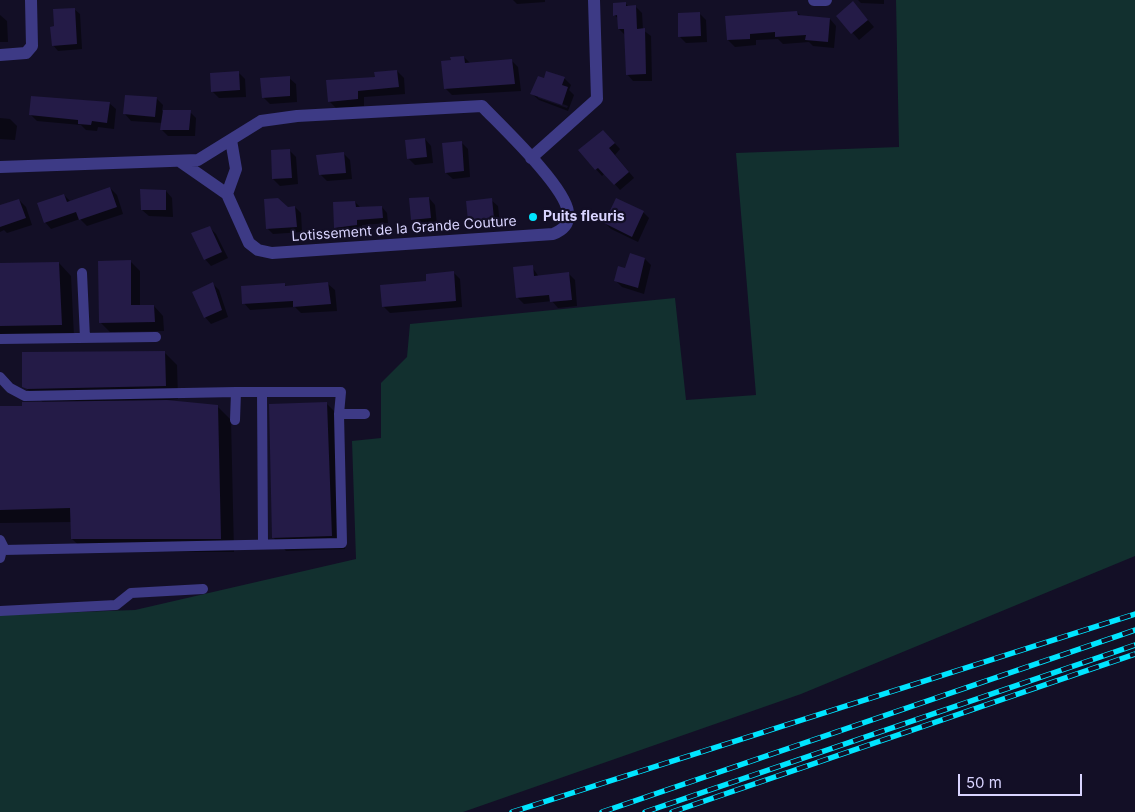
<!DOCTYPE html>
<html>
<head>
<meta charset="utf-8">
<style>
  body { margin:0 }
  #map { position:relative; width:1135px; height:812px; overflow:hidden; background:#130f26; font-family:Inter,sans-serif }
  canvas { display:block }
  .scale { position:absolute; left:958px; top:774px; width:124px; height:22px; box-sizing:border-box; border:2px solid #d9d4ff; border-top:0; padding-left:6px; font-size:15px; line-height:18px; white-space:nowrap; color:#d9d4ff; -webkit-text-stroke:4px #130f26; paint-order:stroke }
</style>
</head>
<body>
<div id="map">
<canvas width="1135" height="812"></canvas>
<div class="scale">50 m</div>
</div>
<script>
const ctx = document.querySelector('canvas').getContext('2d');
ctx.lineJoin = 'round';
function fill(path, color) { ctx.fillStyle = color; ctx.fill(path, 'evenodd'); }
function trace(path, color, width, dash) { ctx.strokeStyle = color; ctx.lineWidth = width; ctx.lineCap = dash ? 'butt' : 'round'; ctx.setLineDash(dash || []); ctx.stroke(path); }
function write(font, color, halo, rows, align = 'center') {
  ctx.font = font + ' Inter,sans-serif'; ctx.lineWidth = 4.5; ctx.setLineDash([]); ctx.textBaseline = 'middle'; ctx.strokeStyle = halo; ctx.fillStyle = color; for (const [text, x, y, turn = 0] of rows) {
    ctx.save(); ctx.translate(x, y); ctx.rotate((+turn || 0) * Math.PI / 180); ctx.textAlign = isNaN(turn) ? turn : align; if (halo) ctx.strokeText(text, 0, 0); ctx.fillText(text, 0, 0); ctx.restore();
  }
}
fill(new Path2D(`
  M896,0H1135V556L801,694L463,812H0V615L135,610L356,559L352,441L381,438V383L407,357L410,324L675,298L686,400L756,395L736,153L899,147Z`), '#12302f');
fill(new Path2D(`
  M513,0H545V2L517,4Z
  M858,0H884V4L861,3Z
  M625,3L629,7H636L642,13L643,30L651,36L652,81H633L627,74L625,35L619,29V19L614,15Z
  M74,9L80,14L82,49L58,51L53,45Z
  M859,10L874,27L859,40L838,16Z
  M797,12L802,17L830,19L836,26L834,48L813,46L809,42L783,44L778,39L756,40V45L735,47L728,40Z
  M700,14L706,20L707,42L686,43L680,37Z
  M0,15L7,21L8,42H0Z
  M464,57L471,64L511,60L518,67L521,91L452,95L445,88Z
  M397,71L404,78L405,94L364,97V106L336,108L329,101L376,78Z
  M238,72L245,79L246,97L219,98L212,91Z
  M289,78L296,84L297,102L270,104L263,97Z
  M564,78L571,85L569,90L574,95L568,111L539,100L532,94L544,80ZM538,95L568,106L567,108L538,98Z
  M156,98L163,105L162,111L190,112L196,118L195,136H168L162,130L163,123L131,121L125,114Z
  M82,100L109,103L116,109L114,129L98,127L97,131L86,130L81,125L37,121L30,114L81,102Z
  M0,118L10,119L17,126L15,140L0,139Z
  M609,137L620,149L615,155L634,178L620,190L605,173L602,176L579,150Z
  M425,139L431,146L433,163L415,165L408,158Z
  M461,142L468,149L470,177L453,179L446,173Z
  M289,150L296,157L298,184L280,186L273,179Z
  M344,154L350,160L352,179L327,181L320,174Z
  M110,188L117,195L123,214L87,226L80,219L51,229L45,222L64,195L71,202Z
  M166,191L172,198L173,217L149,216L142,210Z
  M429,198L435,205L437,225L419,226L412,219Z
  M19,200L26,207L32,225L7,233L4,230L0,232V207Z
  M491,200L498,206L500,225L476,227L470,221Z
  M355,202L361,208L382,207L387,213L388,223L362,225V231L341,233L335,227Z
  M295,207L301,213L302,232L273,234L267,228L287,208Z
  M643,212L649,218L638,242L611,229L605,223Z
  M209,227L216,234L228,258L211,266L205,259Z
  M645,259L651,265L644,294L622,287L615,280Z
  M130,261L140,271V306H154L163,316L164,331L110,332L101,323Z
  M59,263L71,276L74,337L0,338V264Z
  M532,267L539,277L569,274L575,280L577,306L558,308L552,301L524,304L518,298Z
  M453,272L460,279L462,307L390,313L383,306L428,283Z
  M213,284L219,290L228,317L211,324L205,317Z
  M284,284L287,287L328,284L335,290L337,311L301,313L295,307L250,310L244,303Z
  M164,352L177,365L178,399L160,401L217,406L231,420L234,552H86L72,539L71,522L0,523V407H23L44,403L23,386Z
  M326,403L340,417L345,549L286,551L273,537Z`), '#0007');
fill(new Path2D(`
  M853,1L868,20L851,34L836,16Z
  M626,2V6L636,5L637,29L645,28L646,74L626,75L624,29H618L617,15L613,16V3Z
  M75,8L77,44L52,46L50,27L54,26L53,9Z
  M797,11L798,15L830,18L828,42L805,40L806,35L775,37V32L750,34V39L727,40L725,16Z
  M700,12L701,36L678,37V13Z
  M464,56L465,63L512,59L515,84L444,89L441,61L451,60L450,57Z
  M397,70L399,87L358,91V99L328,102L326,80L375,77L374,72Z
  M239,71L240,90L211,92L210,73Z
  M546,71L565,77L562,85L568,87L562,105L530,94L538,76L544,78Z
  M290,76V96L262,98L260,78Z
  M125,95L157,97L155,117L123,114Z
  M31,96L110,102L107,123L92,121L91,125L78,124V120L29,115Z
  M163,110H191L189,130H160Z
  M603,130L615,143L609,148L629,172L614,185L598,168L595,170L578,150Z
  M425,138L427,157L407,159L405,140Z
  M462,141L464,171L445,173L442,143Z
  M290,149L292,178L272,179L271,150Z
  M344,152L346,173L319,175L316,155Z
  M110,187L117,207L79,220L76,212L44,223L37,203L64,194L67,202Z
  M140,189L166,190V210H141Z
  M429,197L431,218L411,220L409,198Z
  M278,198L288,207L295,206L297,227L266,229L264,199Z
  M492,198L494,219L468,221L466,201Z
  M616,198L644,211L632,237L604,223Z
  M19,199L26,218L0,227V205Z
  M355,201L356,207L382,206L383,218L357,220V225L334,228L333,202Z
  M210,226L222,252L204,260L191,233Z
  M630,253L645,258L638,288L614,281L618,266L625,268Z
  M131,260V305H154L155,322L99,323L98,261Z
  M59,262L62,325L0,326V263Z
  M533,265L534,276L569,272L572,300L550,302L549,295L516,298L513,267Z
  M454,271L456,301L382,307L380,285L426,281V274Z
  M213,282L222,310L204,318L192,292Z
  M328,282L331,304L293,307V301L242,304L241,286L285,283V286Z
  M165,351L166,386L27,389L22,387V352Z
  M167,400L218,405L221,539H71L70,508L0,510V406H22V402Z
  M327,402L332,536L272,538L269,404Z`), '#241b47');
trace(new Path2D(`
  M82,273L85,338
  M0,339L156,337
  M0,377L10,388L25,396L236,392
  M235,420L236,392H262
  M0,540L3,546L0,558
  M263,544L262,392H341L339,414
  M3,550L342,543L339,414H365
  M0,611L116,605L131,593L203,589`), '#3d3a85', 10);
trace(new Path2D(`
  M814,0H826
  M0,55L26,53L32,46L31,0
  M531,158L597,99L594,0
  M0,167L198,160L261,121L297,116L482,106C501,126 565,186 568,212C570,224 563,230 553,234L272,253L258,250L249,243L227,194L181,162
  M227,194L236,169L231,140`), '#3d3a85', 12);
const rail = new Path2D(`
  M512,812L1135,614
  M602,812L1135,630
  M645,812L1135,645
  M672,812L1135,654`);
trace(rail, '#00e5ff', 5.5);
trace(rail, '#130f26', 4, [11]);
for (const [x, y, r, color] of [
  [533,217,5,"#00e5ff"]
]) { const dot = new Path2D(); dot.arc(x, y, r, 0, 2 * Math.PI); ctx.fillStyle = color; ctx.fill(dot); trace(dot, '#130f26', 2); }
write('bold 14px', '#d9d4ff', '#130f26', [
  ["Puits fleuris",543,217]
], 'left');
write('14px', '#d9d4ff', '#130f26', [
  ["Lotissement de la Grande Couture",404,229,-4]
]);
</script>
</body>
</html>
